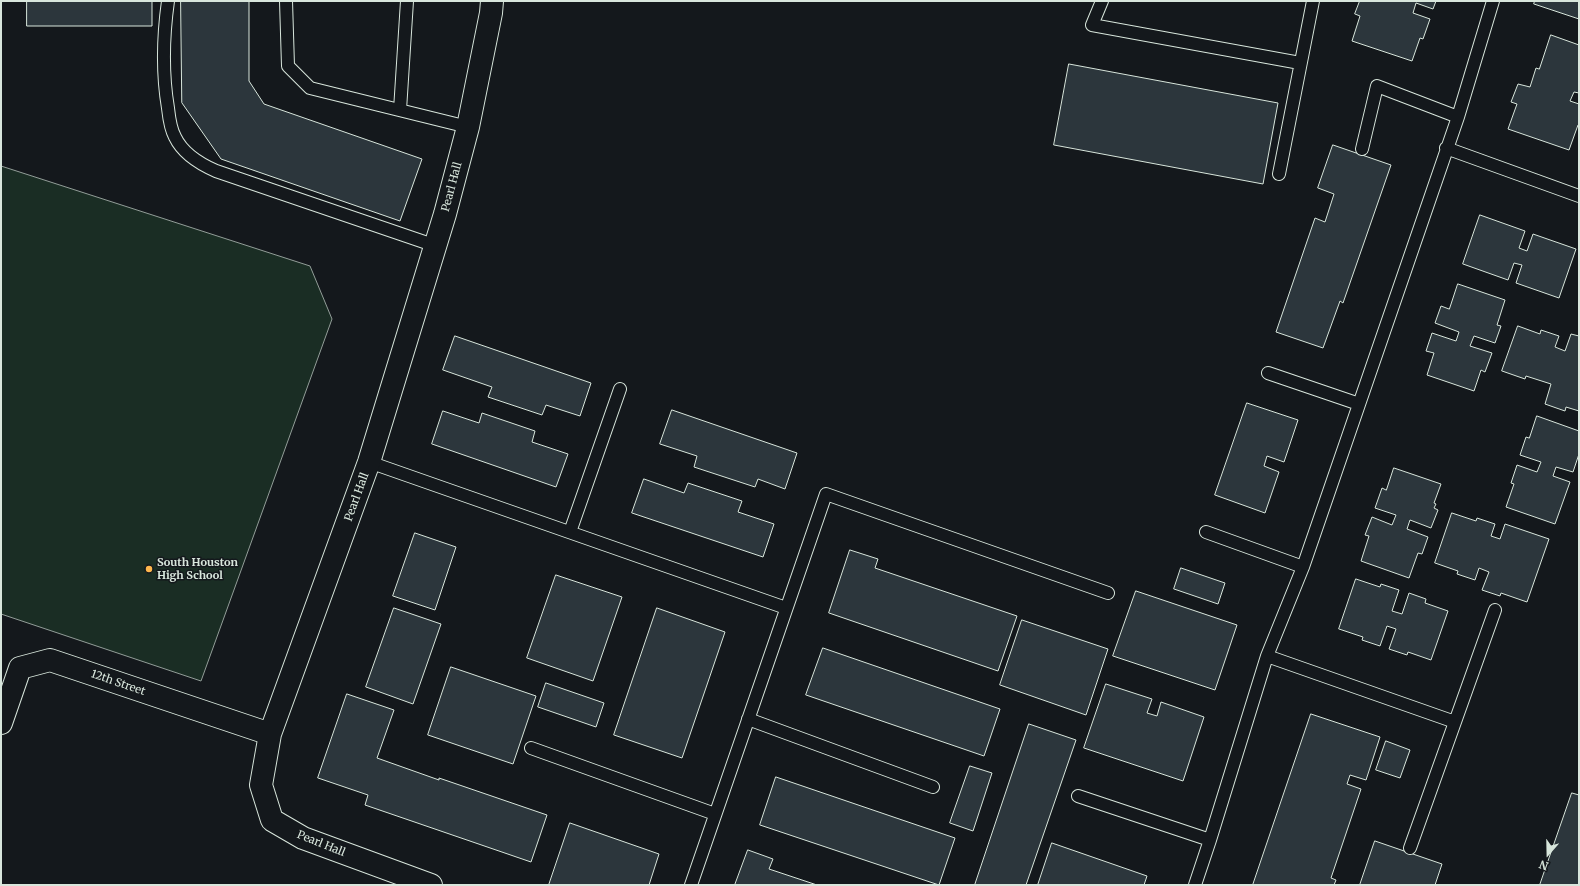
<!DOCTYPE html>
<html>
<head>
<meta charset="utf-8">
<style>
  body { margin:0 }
  #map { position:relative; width:1580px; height:886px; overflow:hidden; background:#14181c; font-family:Merriweather,serif }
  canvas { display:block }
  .frame { position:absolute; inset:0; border:2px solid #d8e6dc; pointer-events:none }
  .north { position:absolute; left:1528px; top:834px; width:40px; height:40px; -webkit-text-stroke:3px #14181c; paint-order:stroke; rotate:200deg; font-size:11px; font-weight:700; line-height:16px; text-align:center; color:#d8e6dc }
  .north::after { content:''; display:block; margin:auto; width:14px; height:18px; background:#d8e6dc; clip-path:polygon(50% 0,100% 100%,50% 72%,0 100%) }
</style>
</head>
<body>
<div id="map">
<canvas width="1580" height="886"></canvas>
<div class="frame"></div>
<div class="north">N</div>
</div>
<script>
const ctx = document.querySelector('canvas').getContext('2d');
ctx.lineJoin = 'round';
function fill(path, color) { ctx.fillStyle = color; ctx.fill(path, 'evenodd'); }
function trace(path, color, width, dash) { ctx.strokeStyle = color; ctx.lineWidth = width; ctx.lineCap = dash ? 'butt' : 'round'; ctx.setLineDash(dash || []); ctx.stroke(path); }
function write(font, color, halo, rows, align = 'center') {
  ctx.font = font + ' Merriweather,serif'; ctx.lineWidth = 3; ctx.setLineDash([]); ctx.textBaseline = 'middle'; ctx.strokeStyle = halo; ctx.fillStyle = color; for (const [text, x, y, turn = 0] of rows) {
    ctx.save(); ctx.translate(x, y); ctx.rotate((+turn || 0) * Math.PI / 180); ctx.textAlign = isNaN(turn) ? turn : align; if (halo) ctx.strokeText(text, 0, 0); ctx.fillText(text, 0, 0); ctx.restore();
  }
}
const green = new Path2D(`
  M1,166L310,266L332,319L201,681L1,614Z`);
fill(green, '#1a2d24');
trace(green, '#939e99', 1);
const building = new Path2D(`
  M27,1H152V26H27Z
  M181,1H249V81L264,104L422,159L400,221L221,159L182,103Z
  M1360,1H1436L1433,9L1416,3L1413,13L1430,19L1423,39L1420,38L1412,61L1352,41L1360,16L1355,14Z
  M1535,1H1579V19L1534,4Z
  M1551,35L1579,45V93L1574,92L1570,101L1579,104V125H1578L1569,150L1508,129L1517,104L1511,102L1518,84L1530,87L1536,68L1539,69Z
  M1069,64L1278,103L1263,184L1054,145Z
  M1333,145L1391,165L1343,303L1340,301L1323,348L1276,332L1315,218L1325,222L1334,194L1318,188Z
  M1480,215L1525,231L1519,248L1527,251L1533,234L1576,249L1559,298L1516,283L1522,265L1514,263L1508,280L1463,264Z
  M1458,284L1505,300L1497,325L1501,326L1495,343L1474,336L1470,346L1492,353L1485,372L1481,370L1474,391L1427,375L1434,353L1426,351L1432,333L1456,341L1459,332L1435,323L1441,306L1449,309Z
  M1518,326L1540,334L1541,330L1559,336L1555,347L1565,351L1571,334L1579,336V411L1566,407L1565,411L1545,404L1551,384L1526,376L1525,379L1502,371Z
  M455,336L591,383L580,416L546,405L542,415L488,397L492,387L443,370Z
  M1247,403L1298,420L1284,462L1267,456L1264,466L1279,472L1265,513L1215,495Z
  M672,410L797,453L785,489L758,479L755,487L694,467L697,456L660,444Z
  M443,411L479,423L482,413L535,431L532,442L568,454L556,487L432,444Z
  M1537,416L1579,431V454L1573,472L1556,467L1553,476L1570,482L1555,524L1506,507L1514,484L1511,483L1517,465L1537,472L1541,462L1520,455L1526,437L1529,438Z
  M1394,468L1441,484L1434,503L1436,504L1434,508L1438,510L1431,528L1410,520L1407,529L1428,537L1422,554L1418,553L1409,578L1361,561L1369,536L1365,535L1372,517L1392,525L1396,515L1375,508L1382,488L1386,490Z
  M644,479L684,493L688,483L742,501L738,512L774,524L763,557L632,513Z
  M1452,513L1476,521L1477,518L1495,524L1491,536L1500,539L1505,524L1549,539L1527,602L1501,593L1500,596L1482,590L1489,572L1479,568L1475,580L1457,574L1458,571L1435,563Z
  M415,533L456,547L435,610L393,596Z
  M850,550L878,559L875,568L1017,616L998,671L829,613Z
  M1181,568L1225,583L1218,604L1174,589Z
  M556,575L622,597L593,681L527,658Z
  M1356,579L1380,587L1381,584L1399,590L1392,611L1402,614L1409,593L1426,599L1425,603L1448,611L1431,660L1408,652L1407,655L1389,649L1396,629L1387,626L1380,646L1362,640L1363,637L1339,629Z
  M1136,591L1237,625L1215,690L1113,656Z
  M394,608L441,624L413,704L366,687Z
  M657,608L725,632L682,758L614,735Z
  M1022,620L1108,649L1086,715L1000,685Z
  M823,648L1000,709L984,756L806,695Z
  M451,667L536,696L513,764L428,735Z
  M546,683L604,703L596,727L538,707Z
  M1106,684L1152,699L1147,713L1157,716L1161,702L1204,717L1183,781L1084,748Z
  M347,694L394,710L377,758L439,780V778L547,815L531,862L365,805L368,795L318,778Z
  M1311,714L1380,737L1366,780L1350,775L1347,784L1361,789L1331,878L1336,880L1334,885H1253Z
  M1029,724L1076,740L1026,885H975Z
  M1386,741L1410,750L1400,778L1376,770Z
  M970,766L992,773L973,831L950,823Z
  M776,777L955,838L939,885L760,825Z
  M1572,793L1579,795V885H1540Z
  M570,823L659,854L649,885H549Z
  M1375,841L1442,864L1435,885H1360Z
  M1052,843L1147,876L1144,885H1038Z
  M748,850L773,859L769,869L817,885H735Z`);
fill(building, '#2c363c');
trace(building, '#d8e6dc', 1);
const lane = new Path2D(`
  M168,1C163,37 162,72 168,108C169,117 170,128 175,137C183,154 200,164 216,171L436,246
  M286,1L288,66L310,88L468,127
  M1102,1L1092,25L1300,63
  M400,110L407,1
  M1446,148L1579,196
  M1362,149L1377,86L1458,117
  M1279,174L1313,1
  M1268,373L1359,404
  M369,462L786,608
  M570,532L620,389
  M1206,532L1303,567
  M1267,656L1455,722
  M748,719L933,787
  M531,748L715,814
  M1078,796L1210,840
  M1410,848L1495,610
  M691,885L826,494L1108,593
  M1195,885L1210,840L1267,656L1303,567L1458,117L1493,1`);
const street = new Path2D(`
  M1,723L20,668L50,660L270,734
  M431,885L303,838L272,820L261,785L270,734L369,462L445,214L468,127L491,13L492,1`);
trace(lane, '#d8e6dc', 14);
trace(street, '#d8e6dc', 24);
trace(lane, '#14181c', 12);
trace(street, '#14181c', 22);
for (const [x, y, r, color] of [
  [149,569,4,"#ffb74d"]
]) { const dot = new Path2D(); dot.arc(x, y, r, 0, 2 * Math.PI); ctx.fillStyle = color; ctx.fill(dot); trace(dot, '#14181c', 1.5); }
write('11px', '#d8e6dc', '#14181c', [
  ["Pearl Hall",452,187,-75],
  ["Pearl Hall",357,497,-70],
  ["12th Street",118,683,19],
  ["Pearl Hall",321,844,22]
]);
write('bold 11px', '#d8e6dc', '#14181c', [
  ["South Houston",157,563],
  ["High School",157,576]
], 'left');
</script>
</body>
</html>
